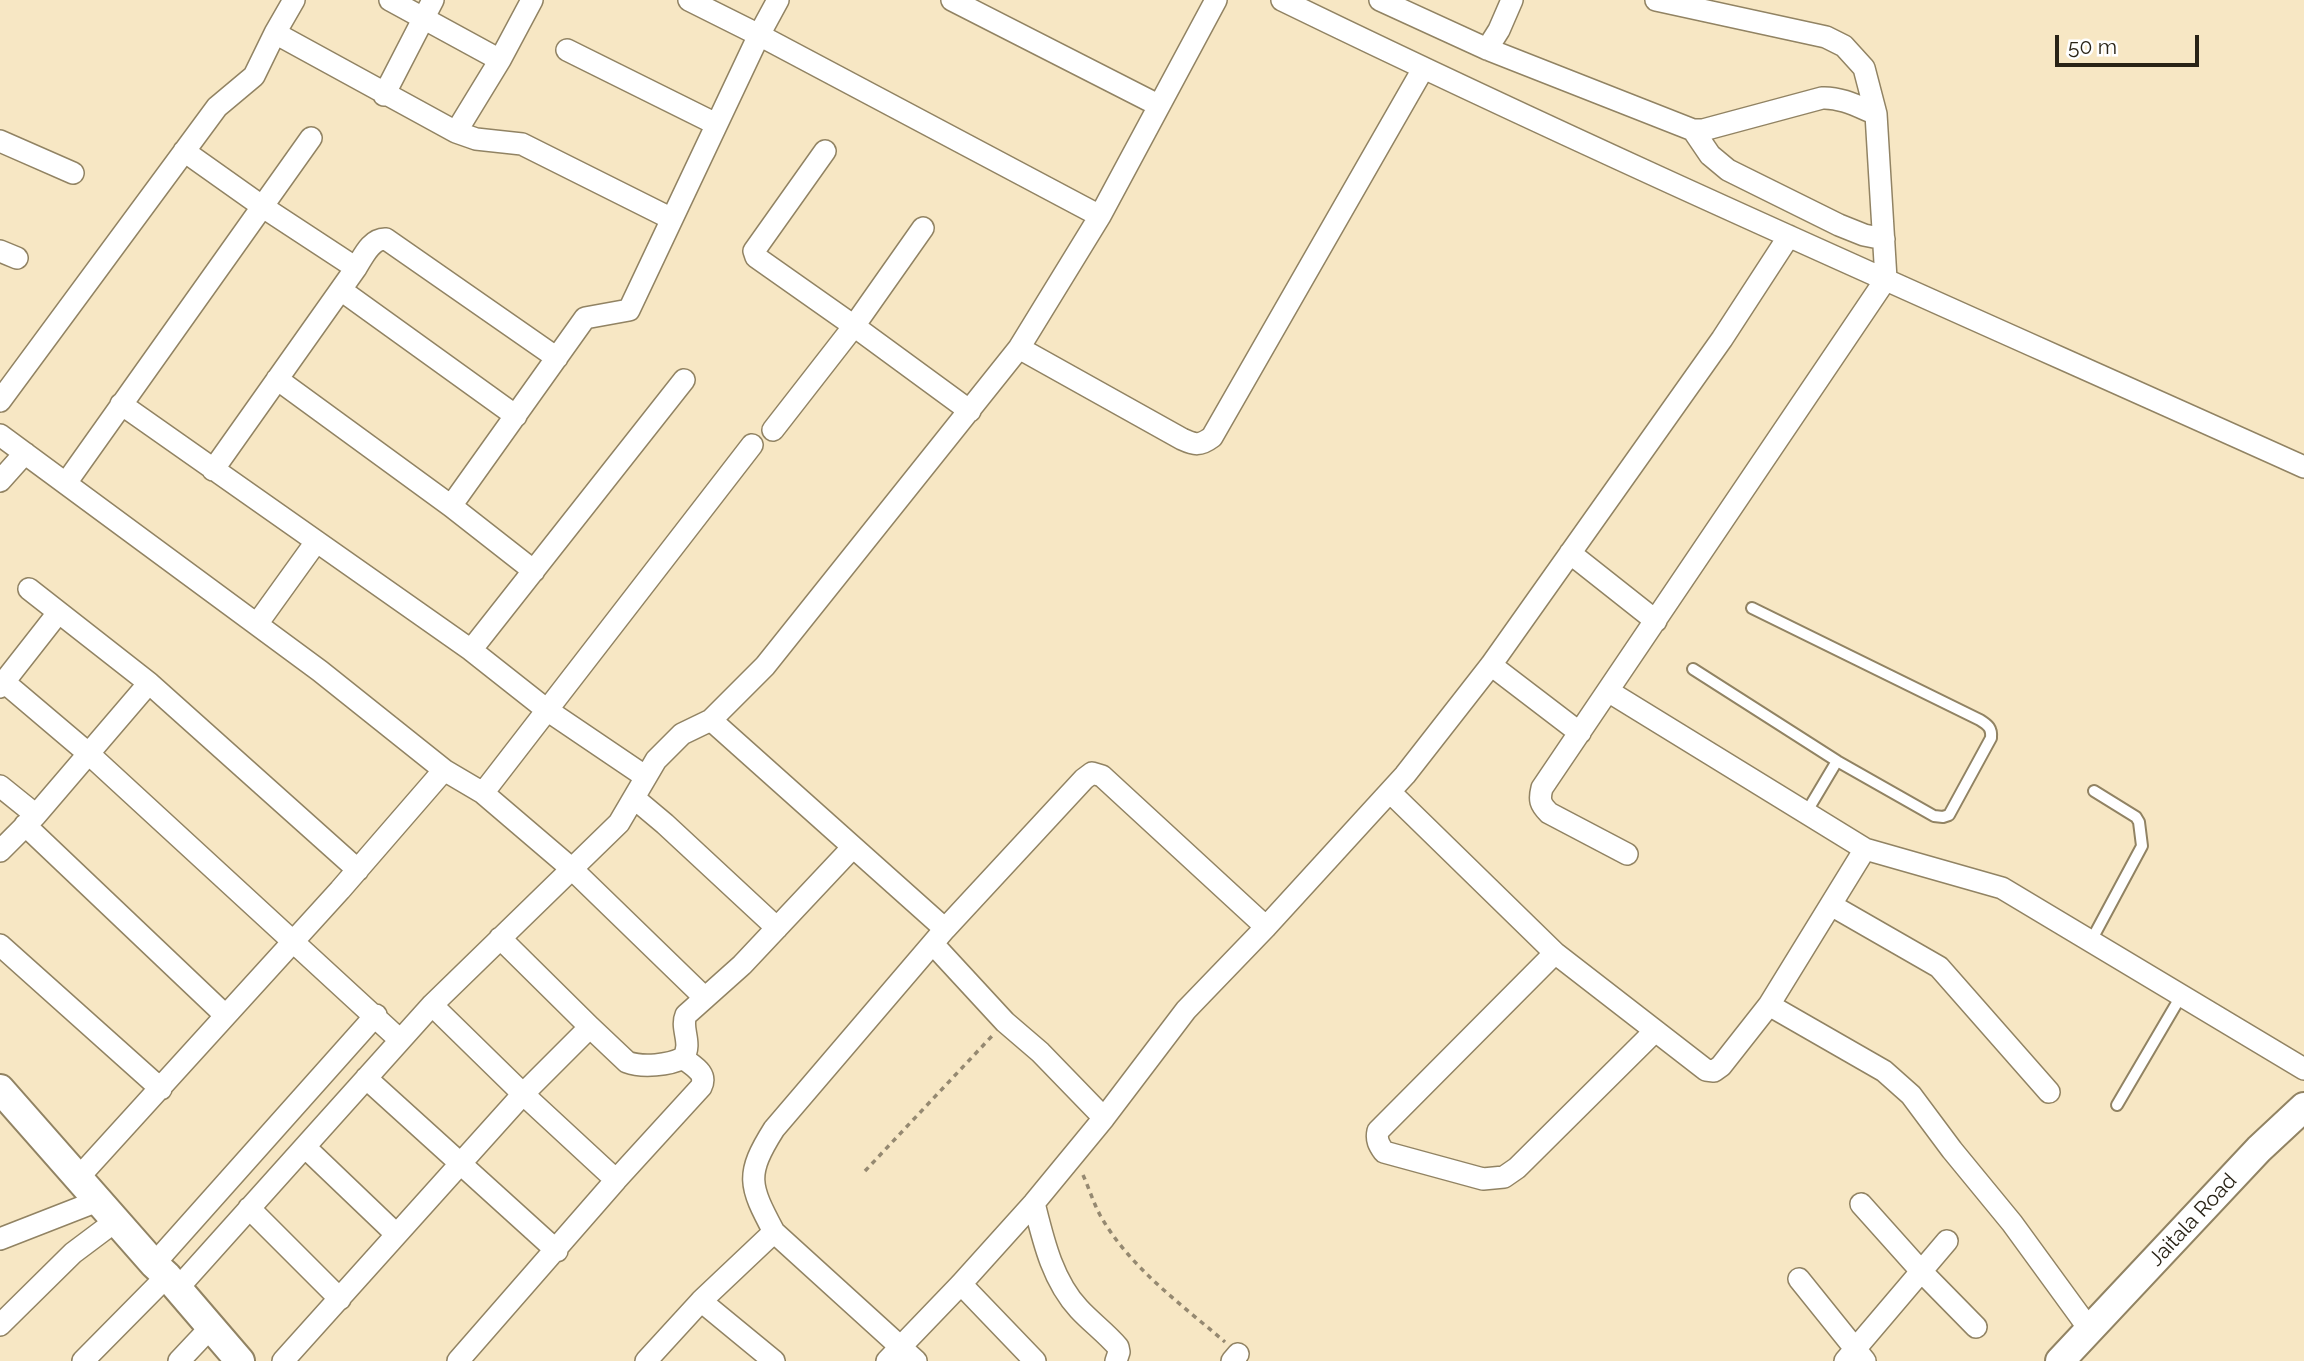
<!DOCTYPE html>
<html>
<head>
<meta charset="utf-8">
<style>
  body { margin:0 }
  #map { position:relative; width:2304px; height:1361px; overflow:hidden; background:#f7e7c4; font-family:Raleway,sans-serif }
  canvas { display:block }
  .scale { position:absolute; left:2055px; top:35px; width:144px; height:32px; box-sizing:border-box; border:4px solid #292316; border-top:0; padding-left:9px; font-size:21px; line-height:24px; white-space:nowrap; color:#292316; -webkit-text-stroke:5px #fff; paint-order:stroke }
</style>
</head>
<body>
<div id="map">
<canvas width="2304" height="1361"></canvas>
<div class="scale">50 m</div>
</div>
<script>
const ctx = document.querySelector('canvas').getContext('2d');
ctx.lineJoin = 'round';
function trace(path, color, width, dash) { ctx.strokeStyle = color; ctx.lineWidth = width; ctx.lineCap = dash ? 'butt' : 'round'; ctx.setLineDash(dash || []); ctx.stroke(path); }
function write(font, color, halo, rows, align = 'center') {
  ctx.font = font + ' Raleway,sans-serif'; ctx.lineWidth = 7; ctx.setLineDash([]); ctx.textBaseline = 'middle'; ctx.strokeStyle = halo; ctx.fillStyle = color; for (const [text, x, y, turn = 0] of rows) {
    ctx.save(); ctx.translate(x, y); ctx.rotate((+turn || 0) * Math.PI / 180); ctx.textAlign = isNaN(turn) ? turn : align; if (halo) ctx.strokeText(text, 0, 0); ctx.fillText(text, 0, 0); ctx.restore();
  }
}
const service = new Path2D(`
  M1752,608L1980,720C1988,725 1992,728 1991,738L1949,815L1943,817L1934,816L1837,761
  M1693,669L1837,761L1806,813
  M2091,941L2142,846L2139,822L2136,817L2094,791
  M2117,1105L2181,996`);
const minor = new Path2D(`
  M390,0L500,60
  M778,0L759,35L1100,216
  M952,0L1158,105
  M1216,0L1100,216L1019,348L765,666L711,720L945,929L1084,779L1092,773L1102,776L1266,927L1405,775L1491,665L1722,339L1789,236
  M1282,0C1619,164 1962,313 2304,467
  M1380,0L1487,49L1693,130H1703L1822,98C1841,97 1859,107 1876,114
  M275,33L294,0
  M1487,49L1499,30L1512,0
  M567,50L716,124
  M384,95L433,0
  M1693,130L1710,155L1728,170L1839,225L1864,235L1884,239
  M456,132L476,139L522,144L672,219
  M0,141L73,173
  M184,151L263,207L356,268L213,470
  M825,151L754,251L756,257L854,326L970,411
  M0,251L17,258
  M356,268C363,257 371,238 386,239L557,358
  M341,290L516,416
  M1019,348L1182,439C1195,445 1200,446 1212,437L1423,69
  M277,379L451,506L534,571
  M0,401L217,107L254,76L275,33L456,132L500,60L532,0
  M121,404L471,650
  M773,430L854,326L923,228
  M0,435L320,671L444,770
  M0,481L25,453
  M66,483L311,138
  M451,506L585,318L629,310L759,35L689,0
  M1570,553L1656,621
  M29,589L149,683
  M257,624L316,542
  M1491,665L1580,733
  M4,682L89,754L400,1040
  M0,687L58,613
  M646,777L547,710L471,650L684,380
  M0,786L36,815
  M1390,792L1555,953L1706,1070L1714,1071L1721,1066L1769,1005L1865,849L1608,691
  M483,793L572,869L705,998
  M634,798L665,824L777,928
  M25,825L225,1015
  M1865,849L2002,888L2304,1069
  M0,851L36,815L149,683L358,870
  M1627,854L1549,813C1540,804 1539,800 1542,788L1886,279L1876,114L1864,68L1844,46L1826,37L1656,0
  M1831,905L1939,967L2049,1092
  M933,944L1005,1022L1040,1052L1104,1118
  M0,945L161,1089
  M1555,953L1378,1131C1376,1140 1379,1145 1384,1152L1483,1179L1504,1177L1517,1168L1655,1031
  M432,1005L523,1094L616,1180
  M1769,1005L1884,1071L1911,1095L1952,1150L2012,1223L2090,1330
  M590,1027L627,1062C643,1068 669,1065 683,1058C693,1043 680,1029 686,1015L742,965L853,847
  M366,1078L557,1251
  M305,1147L396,1234
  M79,1177L340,890L444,770L483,793L752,445
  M1034,1203C1043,1239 1052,1280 1079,1309C1091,1322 1106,1333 1118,1347L1119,1352L1116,1361
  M1861,1204L1921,1271L1976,1327
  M249,1208L340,1299
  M774,1232C749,1185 745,1175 774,1129L945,929
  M0,1239L100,1200
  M154,1264L376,1015
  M1799,1279L1865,1361
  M961,1284L1035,1361
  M178,1288L432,1005L619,823L656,760L682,734L711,720
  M701,1301L774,1232L916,1361
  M0,1325L73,1253L117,1220
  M83,1361L167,1276
  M179,1361L211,1327
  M283,1361L523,1094L590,1027L500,938
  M458,1361L616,1180L701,1087C708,1073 693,1066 683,1058
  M646,1361L701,1301L774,1361
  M887,1361L961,1284L1034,1203L1104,1118L1186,1010L1266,927
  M1232,1361L1238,1354
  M1845,1361L1947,1241`);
const tertiary = new Path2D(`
  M0,1089L154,1264L167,1276L240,1361
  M2060,1361L2259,1149L2304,1107`);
trace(service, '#918363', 14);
trace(minor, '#918363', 24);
trace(tertiary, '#918363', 32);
trace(new Path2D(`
  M865,1171L992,1036
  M1083,1175C1089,1188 1093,1202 1100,1215C1129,1267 1181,1304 1225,1342`), '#958971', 3.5, [5, 5]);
trace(service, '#fff', 10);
trace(minor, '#fff', 21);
trace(tertiary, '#fff', 28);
write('21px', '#292316', '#fff', [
  ["Jaitala Road",2193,1220,-47]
]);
</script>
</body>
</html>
